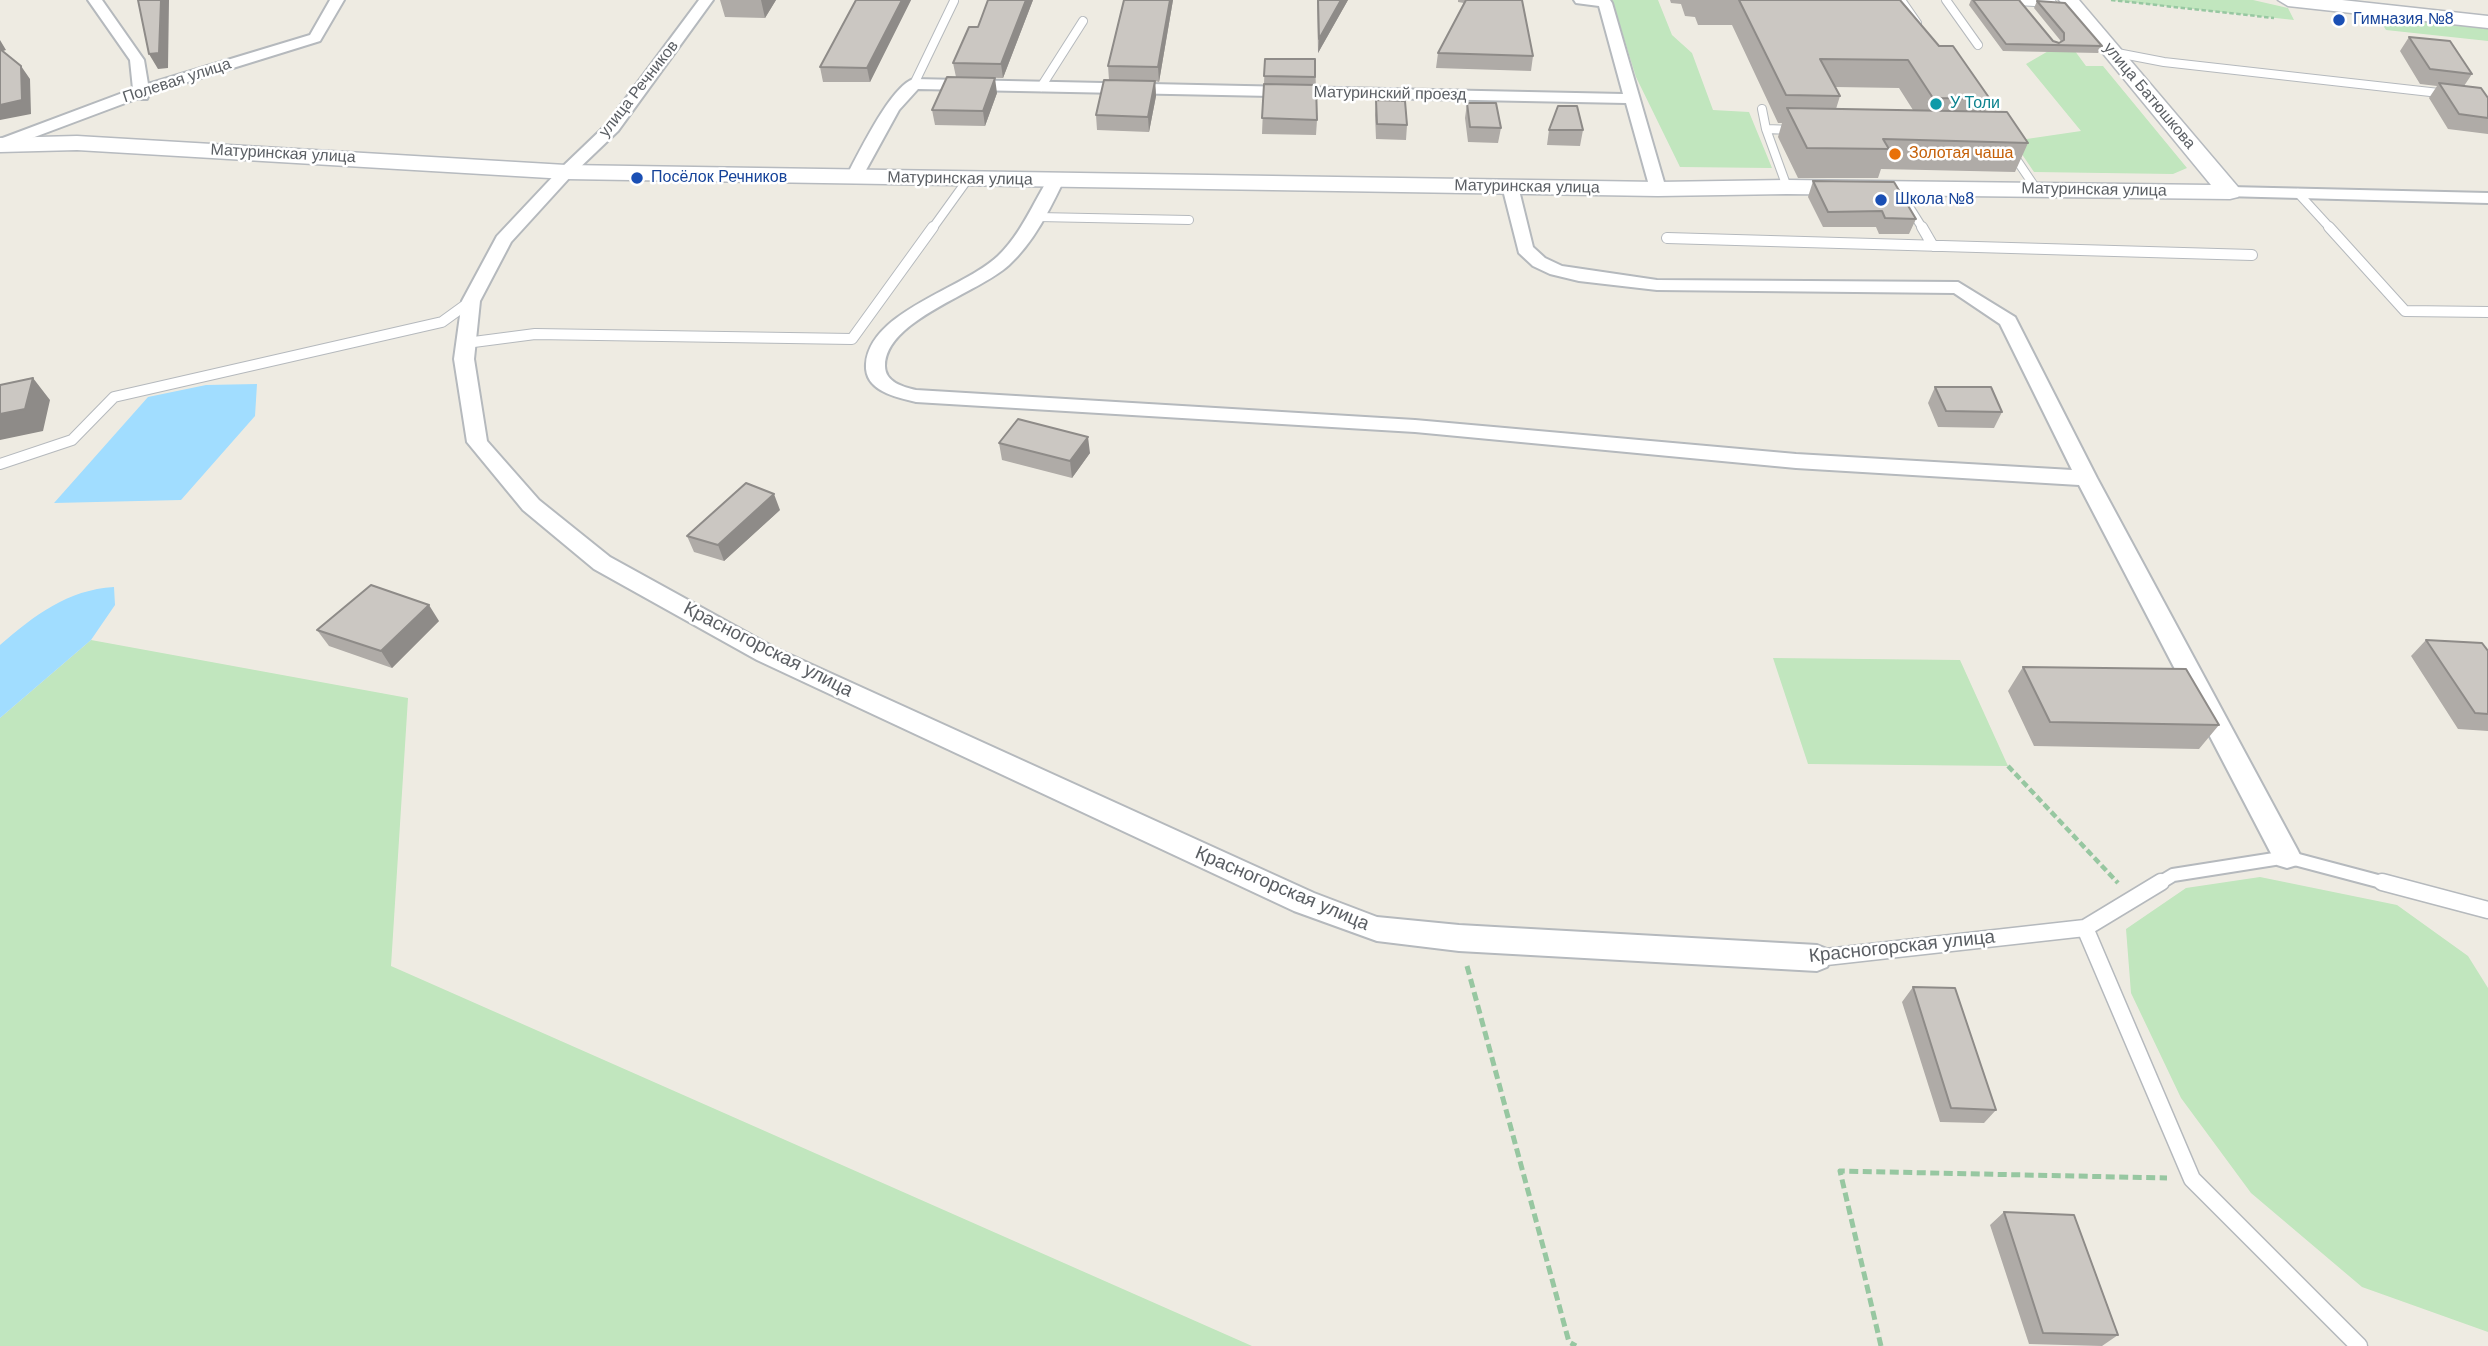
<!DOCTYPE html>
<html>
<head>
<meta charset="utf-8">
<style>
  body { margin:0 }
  canvas { display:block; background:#eeebe2 }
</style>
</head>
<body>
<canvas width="2488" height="1346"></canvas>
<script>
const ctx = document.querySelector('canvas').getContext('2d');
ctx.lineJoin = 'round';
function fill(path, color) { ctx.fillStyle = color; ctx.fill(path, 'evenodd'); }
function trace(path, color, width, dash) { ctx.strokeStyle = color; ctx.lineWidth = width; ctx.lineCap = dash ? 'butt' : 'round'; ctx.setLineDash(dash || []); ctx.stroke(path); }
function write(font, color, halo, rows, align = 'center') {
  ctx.font = font + ' Helvetica,sans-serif'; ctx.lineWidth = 5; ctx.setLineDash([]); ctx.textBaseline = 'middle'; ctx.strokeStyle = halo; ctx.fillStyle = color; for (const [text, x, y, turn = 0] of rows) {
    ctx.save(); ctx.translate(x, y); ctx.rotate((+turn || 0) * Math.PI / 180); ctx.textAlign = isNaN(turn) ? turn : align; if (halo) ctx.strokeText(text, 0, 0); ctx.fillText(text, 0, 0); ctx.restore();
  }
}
fill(new Path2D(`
  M1612,0H1658L1672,35L1692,53L1713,110L1749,112L1772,168L1680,167L1636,77Z
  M2111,0H2253L2288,8L2294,20Z
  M2377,16L2488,22V41L2386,30Z
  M2057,46L2072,47L2086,66H2103L2187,168L2173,174L2034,172L2013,141L2081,131L2026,64Z
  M91,640L408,698L391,966L1252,1346H0V718Z
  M1773,658L1960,660L2008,766L1808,764Z
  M2260,877L2397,905L2468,956L2488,988V1332L2362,1287L2251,1193L2181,1098L2131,993L2126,929L2186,888Z`), '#c1e6be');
fill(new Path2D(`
  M257,384L255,416L181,500L54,503L148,397L206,385Z
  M114,587L115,605L91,640L0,718V645C35,615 67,590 114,587Z`), '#a1ddff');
const laneFar3 = new Path2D(`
  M1901,0L1917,23
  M1946,0L1978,45
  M2000,0L2052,3
  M2112,52L2164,62L2448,94
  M914,84L954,1
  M1041,87L1083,21
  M1762,109L1766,129
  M2010,150L2037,190
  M1787,187L1766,129L1794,130
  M1898,189L1923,229
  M2298,193L2331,229
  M1038,217L1189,220
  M932,229L968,179`);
const laneFar2 = new Path2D(`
  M1922,227L1933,246
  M2329,227L2405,311L2488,312
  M1667,238L2252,255
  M466,343L535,334L852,339L933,227
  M0,464L72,440L114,397L442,322L471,301`);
const laneFar1 = new Path2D(`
  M2158,884L2173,875L2287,857L2389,884`);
const lane = new Path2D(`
  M2382,882L2488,910
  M2085,928L2192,1179L2359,1346
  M1817,958L2085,928L2161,882`);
const street = new Path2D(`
  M88,0H102L144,60L148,84L310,35L330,0H344L320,41L149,94L147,99H136L0,150V139L133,89L130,60Z
  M699,0H713L618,131L572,175L511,242L480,301L474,359L487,441L539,500L610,557L775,648L1314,893L1377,917L1459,925L1817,945L1827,949L1832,958L1827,967L1817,971L1459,951L1377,941L1294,911L757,660L594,569L523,510L467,442L454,359L462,301L497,236L560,169L606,125Z
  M1574,0H1610L1612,3L1666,189L1664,193H1652L1650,189L1626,103L918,89L899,110L860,181H848L846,177C858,155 891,85 914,79L1623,94L1599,6L1576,3Z
  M1056,175L1064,180C1050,209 1034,242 1009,265C979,293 885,320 885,366C885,382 903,387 916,390L1415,420L1796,454L2072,470L2000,324L1954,293L1657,290L1579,281L1550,274L1533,266L1519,253L1502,186L1510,181L1518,186L1533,247L1545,258L1562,266L1657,280L1958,282L2015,317L2097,478L2297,849L2301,857L2297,865L2287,868L2277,865L2079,485L1796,468L1415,432L916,402C896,397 864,391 866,364C870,311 963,289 998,256C1021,234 1033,203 1050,176Z
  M2230,187L2488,193V203L2224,196L2222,192L2224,188Z`);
const secondary = new Path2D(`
  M2059,0H2079L2238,187L2242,192L2238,197L2230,199L1787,194L1658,196L566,179L77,150L0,152V138L77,136L566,165L1658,182L1787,180L2211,185Z
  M2278,0H2342L2488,16V28L2288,6Z`);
trace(laneFar3, '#b5b9bd', 10);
trace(laneFar2, '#b5b9bd', 12);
trace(laneFar1, '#b5b9bd', 16);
trace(lane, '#b5b9bd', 19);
trace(street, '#b5b9bd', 4);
trace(secondary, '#b6babf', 3);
trace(new Path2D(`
  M2111,0L2274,18`), '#97c7a1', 2.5, [4.5, 2.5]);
trace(new Path2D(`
  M2008,766L2118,883`), '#97c7a1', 4.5, [7, 3.5]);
trace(new Path2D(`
  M1467,966L1569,1342L1576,1346
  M1881,1346L1840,1171L2167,1178`), '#97c7a1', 5, [9, 4.5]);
trace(laneFar3, '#fff', 8);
trace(laneFar2, '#fff', 10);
trace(laneFar1, '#fff', 12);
trace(lane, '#fff', 16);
fill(street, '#fff');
fill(secondary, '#fff');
fill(new Path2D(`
  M720,0H776L765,18L725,17Z
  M856,0H911L870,82H823L820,67Z
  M1033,0L1003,78L956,77L953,63L978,27Z
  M1124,0H1173L1159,82L1155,81L1156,96L1149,132L1097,130L1096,115L1109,80L1108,66Z
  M1317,0H1348L1318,53Z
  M1458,0H1523L1522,2L1533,56L1531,71L1436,68L1438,53L1464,3L1458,2Z
  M1670,0H1900L1939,46L1990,99L1985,112L2028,143L2015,172L1881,169L1878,178H1798L1778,137L1782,123H1778L1732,25H1698L1695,17L1685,16L1681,4L1671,3ZM1835,87L1899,88L1913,110L1836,109L1840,96Z
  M1971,0H2019L2053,41L2059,43L2061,42L2060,40L2034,8L2037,1L2102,46L2098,53L2003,51L1969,5Z
  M2409,37L2472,74L2464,86L2488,98V134L2448,129L2429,98L2437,86L2420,84L2400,51Z
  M1265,59H1315L1317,120L1316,135L1262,134Z
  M997,93L985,126L935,125L932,110Z
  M1376,100L1407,125L1406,140L1376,139L1375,115Z
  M1467,103L1501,128L1498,143L1468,142L1465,118Z
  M1549,130H1583L1580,146L1547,145Z
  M1813,181L1916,219L1909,234H1879L1876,227H1823L1808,197Z
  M1935,387L2002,412L1994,428L1938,427L1928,403Z
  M999,443L1090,453L1072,478L1002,460Z
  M780,510L724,561L694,552L687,536Z
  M439,621L392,668L329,646L317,630Z
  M2426,640L2488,651V731L2458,729L2411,656Z
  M2023,667L2219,725L2199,749L2034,746L2008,691Z
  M1913,987L1996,1110L1984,1123L1940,1122L1902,1002Z
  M2004,1212L2118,1335L2102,1346L2029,1344L1990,1225Z`), '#afaba7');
fill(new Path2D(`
  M161,0H169L168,68L158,69L149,54Z
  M761,0H776L765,18Z
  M902,0H911L870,82L867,68Z
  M1026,0H1033L1003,78L1001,64Z
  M1170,0H1173L1159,82L1158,67Z
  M1341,0H1348L1318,53L1319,39Z
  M0,40L6,50L0,52Z
  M21,66L30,79L31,114L0,120V105Z
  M995,78L997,93L985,126L983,111Z
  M1155,81L1156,96L1149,132L1148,117Z
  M33,378L50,400L43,431L0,440V414Z
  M1088,437L1090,453L1072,478L1070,461Z
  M774,494L780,510L724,561L718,545Z
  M429,605L439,621L392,668L381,651Z`), '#8e8b88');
const building = new Path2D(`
  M138,0H161L159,53L149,54Z
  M856,0H902L867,68L820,67Z
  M988,0H1026L1001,64L953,63L969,27H978Z
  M1124,0H1170L1158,67L1108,66Z
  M1318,0H1341L1319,39Z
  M1466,0H1522L1533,56L1438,53Z
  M1739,0H1900L1939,46H1953L1990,99L1933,98L1908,60L1820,59L1840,96L1786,95Z
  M1973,0H2019L2053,41L2059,43L2064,40V33L2037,1L2065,3L2102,46L2006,44Z
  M2409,37L2450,41L2472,74L2430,69Z
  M0,49L21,66L22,100L0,105Z
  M1265,59H1315V77L1264,76Z
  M947,77L995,78L983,111L932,110Z
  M1104,80L1155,81L1148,117L1096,115Z
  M2439,83L2481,88L2488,98V118L2459,114Z
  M1264,84L1316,85L1317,120L1262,118Z
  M1376,100L1405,101L1407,125L1377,124Z
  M1467,103H1496L1501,128L1470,127Z
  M1558,106H1577L1583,130H1549Z
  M1787,108L2007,112L2028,143L1883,139L1889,149L1807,148Z
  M1813,181L1894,182L1916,219L1885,218L1882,211L1828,212Z
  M33,378L25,409L0,414V385Z
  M1935,387H1991L2002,412L1946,411Z
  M1018,419L1088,437L1070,461L999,443Z
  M746,483L774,494L718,545L687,536Z
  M371,585L429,605L381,651L317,630Z
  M2426,640L2482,643L2488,651V714L2475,713Z
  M2023,667L2186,669L2219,725L2050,722Z
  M1913,987L1955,988L1996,1110L1951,1108Z
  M2004,1212L2074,1215L2118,1335L2043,1333Z`);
fill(building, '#cbc7c2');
trace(building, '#8e8b88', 2);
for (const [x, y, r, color] of [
  [2339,20,7,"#1a4fb4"],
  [1936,104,7,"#0f9aa8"],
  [1895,154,7,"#e8710a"],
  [637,178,7,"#1a4fb4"],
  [1881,200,7,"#1a4fb4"]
]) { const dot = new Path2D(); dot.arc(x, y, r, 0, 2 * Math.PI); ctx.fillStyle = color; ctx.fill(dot); trace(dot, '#fff', 2.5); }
write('16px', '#164399', '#fff', [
  ["Гимназия №8",2353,20],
  ["Посёлок Речников",651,178],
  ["Школа №8",1895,200]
], 'left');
write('16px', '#5b5f64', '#fff', [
  ["Полевая улица",177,81,-18],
  ["улица Речников",639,89,-52],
  ["Матуринский проезд",1390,94,1],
  ["улица Батюшкова",2149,96,50],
  ["Матуринская улица",283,154,3],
  ["Матуринская улица",960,179,1],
  ["Матуринская улица",1527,187,1],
  ["Матуринская улица",2094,190,1]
]);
write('16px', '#0d838f', '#fff', [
  ["У Толи",1950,104]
], 'left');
write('16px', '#c56008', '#fff', [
  ["Золотая чаша",1909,154]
], 'left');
write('19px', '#5b5f64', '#fff', [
  ["Красногорская улица",768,650,27],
  ["Красногорская улица",1282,889,23],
  ["Красногорская улица",1902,947,-6]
]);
</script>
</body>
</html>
